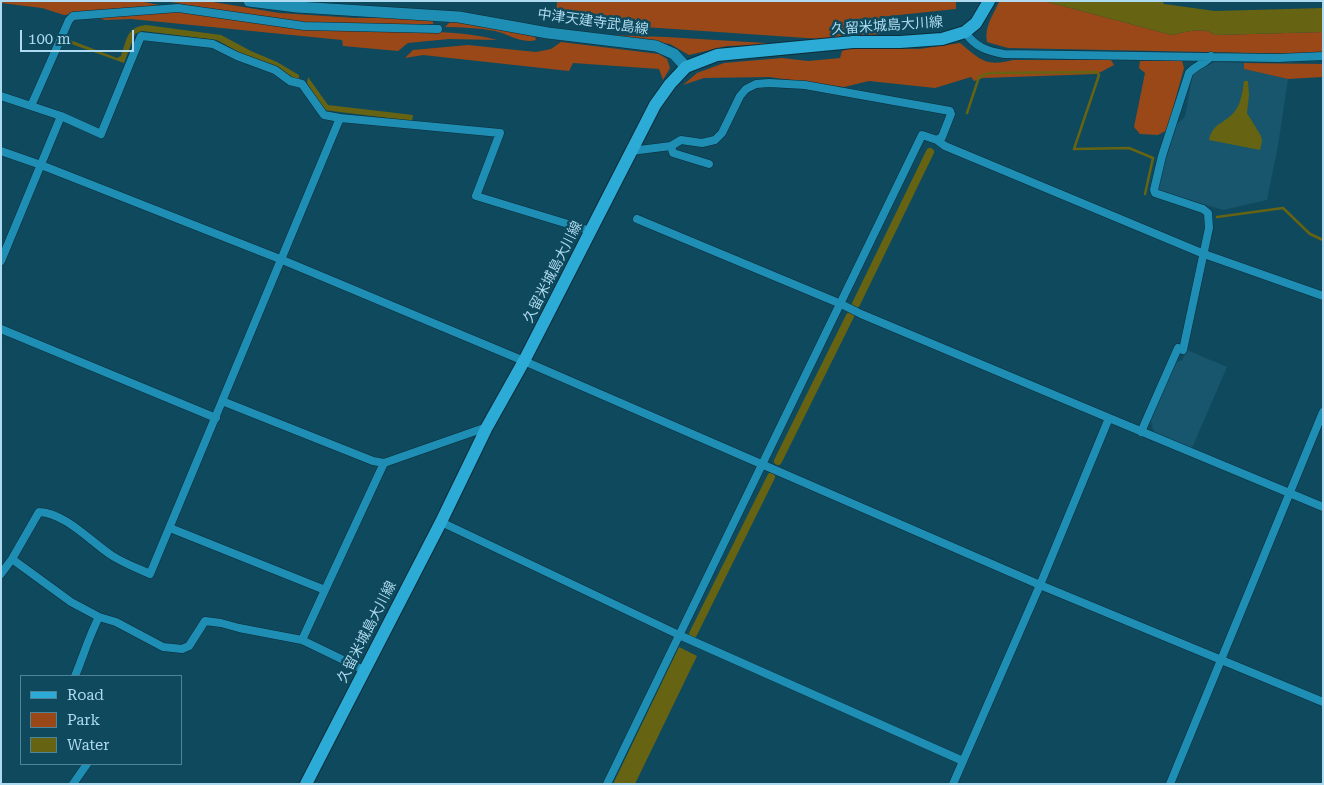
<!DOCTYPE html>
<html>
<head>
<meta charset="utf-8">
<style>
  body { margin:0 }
  #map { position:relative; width:1324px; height:785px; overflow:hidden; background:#0f495d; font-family:"Roboto Serif",serif }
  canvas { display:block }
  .frame { position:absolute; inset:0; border:2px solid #aedbef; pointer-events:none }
  .legend { position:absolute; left:20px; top:675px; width:162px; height:90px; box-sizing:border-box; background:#0f495d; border:1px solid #4f8397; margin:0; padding:6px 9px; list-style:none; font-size:15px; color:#aedbef }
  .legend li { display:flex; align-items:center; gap:10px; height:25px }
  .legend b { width:25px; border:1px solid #4f8397 }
  .scale { position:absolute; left:20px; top:30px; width:114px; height:22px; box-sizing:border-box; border:2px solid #aedbef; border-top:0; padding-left:6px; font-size:15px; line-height:18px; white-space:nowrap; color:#aedbef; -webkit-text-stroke:4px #0f495d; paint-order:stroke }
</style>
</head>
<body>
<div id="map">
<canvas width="1324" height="785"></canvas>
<div class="frame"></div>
<ul class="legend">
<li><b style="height:6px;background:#2cabd7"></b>Road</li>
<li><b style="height:14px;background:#9a4817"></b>Park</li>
<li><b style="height:14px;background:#666313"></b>Water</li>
</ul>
<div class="scale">100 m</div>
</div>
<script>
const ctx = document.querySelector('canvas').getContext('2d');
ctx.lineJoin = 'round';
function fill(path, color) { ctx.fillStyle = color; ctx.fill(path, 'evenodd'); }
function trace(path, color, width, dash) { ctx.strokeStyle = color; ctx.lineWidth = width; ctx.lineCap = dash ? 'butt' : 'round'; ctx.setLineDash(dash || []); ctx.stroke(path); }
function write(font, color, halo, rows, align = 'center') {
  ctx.font = font + ' "Roboto Serif","Noto Sans JP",serif'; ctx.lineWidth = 5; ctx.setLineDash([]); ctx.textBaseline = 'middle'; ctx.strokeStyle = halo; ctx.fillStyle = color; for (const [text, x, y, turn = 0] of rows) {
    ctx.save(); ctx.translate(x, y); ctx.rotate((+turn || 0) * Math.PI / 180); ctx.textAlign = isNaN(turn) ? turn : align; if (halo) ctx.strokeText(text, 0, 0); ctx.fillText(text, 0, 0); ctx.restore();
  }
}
fill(new Path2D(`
  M1215,62L1244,63V69L1288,79L1278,146L1267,200L1223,210L1156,190L1164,158L1176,125L1185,117L1193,72Z
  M1187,350L1227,367L1192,448L1154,433L1150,418L1174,363L1182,360Z`), '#17566d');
fill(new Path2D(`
  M1,1H139L164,6L64,15L42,8L1,3Z
  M166,1H207L279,13L356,18H406L433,21V24C389,25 346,26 302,22C256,19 211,10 166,1Z
  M557,1H956V9L880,17V34L821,39L556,21Z
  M1044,1L1172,35C1185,32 1204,26 1215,35L1323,32V52L1306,54L1008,48L987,42C984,27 993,15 999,2Z
  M174,11C233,19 293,28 353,31C401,34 450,27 497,40L449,39L408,43L398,51L343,46L342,40L131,19L105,20L95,17Z
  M450,22L473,23L535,37L536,40C521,44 509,34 495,31C478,28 462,27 445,27Z
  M607,35L666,37L782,44L727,46L689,55L670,44Z
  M561,42L659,54L667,59L670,68L663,80L659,69L573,63L569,71L423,55L405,58L413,50L468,45L536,52L551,49Z
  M960,43C981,60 985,67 1013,60H1111L1114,65L1097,74L983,78L974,81L971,77L935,88L869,81L844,87L769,77L704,78L683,85L697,73L724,63L782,58L808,61L840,58L842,51L854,47L919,49Z
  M1140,61H1182L1184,68L1167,130L1158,135L1140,134L1134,127L1145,73L1139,68Z
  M1244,63L1323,64V77L1288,79L1244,69Z`), '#9a4817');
fill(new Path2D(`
  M1044,1H1162L1164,4L1215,11L1323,8V32L1215,35C1204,26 1185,32 1172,35Z
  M146,25L221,35L251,51L277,62L299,75V80L294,79L276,66L242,54L217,40L143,31L135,34L124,63L63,41L65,38L117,58L121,56C127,40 126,27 146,25Z
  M308,77L328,105L413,115L412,121L324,110L307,83Z
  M1244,81H1248L1249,95L1247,113L1261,136L1262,141L1260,150L1209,140C1213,122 1225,124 1235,111C1241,104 1243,89 1244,81Z
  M679,647L697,656L635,784H613Z`), '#666313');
trace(new Path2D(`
  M967,113L979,77L989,73L1097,72L1099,75L1074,149L1129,148L1153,158L1145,194
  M1217,217L1283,208L1310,234L1323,240`), '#666313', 2.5);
trace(new Path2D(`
  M856,304L930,152
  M778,461L850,316
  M693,634L771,477`), '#666313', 8);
const street = new Path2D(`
  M965,32C975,47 987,51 1004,54L1278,58L1323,56
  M1,96L61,116L101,134L141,36L213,44L237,56L275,70L290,81L302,84L324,115L340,118L150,574C137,568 123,563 111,555C90,541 65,513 39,512L12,559L1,574
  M31,106L69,20L73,16L178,8L304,26L438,29
  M340,118L500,133L476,196L591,231
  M671,146L673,153L709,164
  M1,151L41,165L280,259L524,361L1040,585L1323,702
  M631,151L671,146L681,140L702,143L715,140L722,133L740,96L746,89L756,84L769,83L805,85L950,111L951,114L942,137L937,140L945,146L1204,254L1323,296
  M637,219L841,304L861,314L1109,418
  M1,261L61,116
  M1,329L216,418
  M222,401L373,461L384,463
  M1141,432L1178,348L1183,350L1209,228L1208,213L1203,209L1155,193L1154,190L1162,156L1189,73C1196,65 1205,64 1211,56
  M441,522L679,635L963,761
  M170,528L325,590L302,640
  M12,559L71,602L99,617L116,622L163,647L182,649L189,646L205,621L221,623L239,628L302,640L364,670
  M325,590L384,463L487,427
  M75,676C83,657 89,636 99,617
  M73,784L87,764
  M607,784L922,135L937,140
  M953,784L1040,585L1109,418L1323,507
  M1170,784L1323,412`);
const secondary = new Path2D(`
  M249,1L297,7L459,17L548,33L656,46L674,54L686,67`);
const primary = new Path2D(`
  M306,784L441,522L487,427L524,361L655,105L670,84L686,67L717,55L853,42H900L942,39L965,32L976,23L989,1`);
trace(street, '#0c2d39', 9);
trace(secondary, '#0c2d39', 12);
trace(primary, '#0c2d39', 14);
trace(street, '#1e8eb4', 8);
trace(secondary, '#1e8eb4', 11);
trace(primary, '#2cabd7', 12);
write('14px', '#aedbef', '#0f495d', [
  ["中津天建寺武島線",593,22,8],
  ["久留米城島大川線",887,26,-4],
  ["久留米城島大川線",553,272,-63],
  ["久留米城島大川線",367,632,-63]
]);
</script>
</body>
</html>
